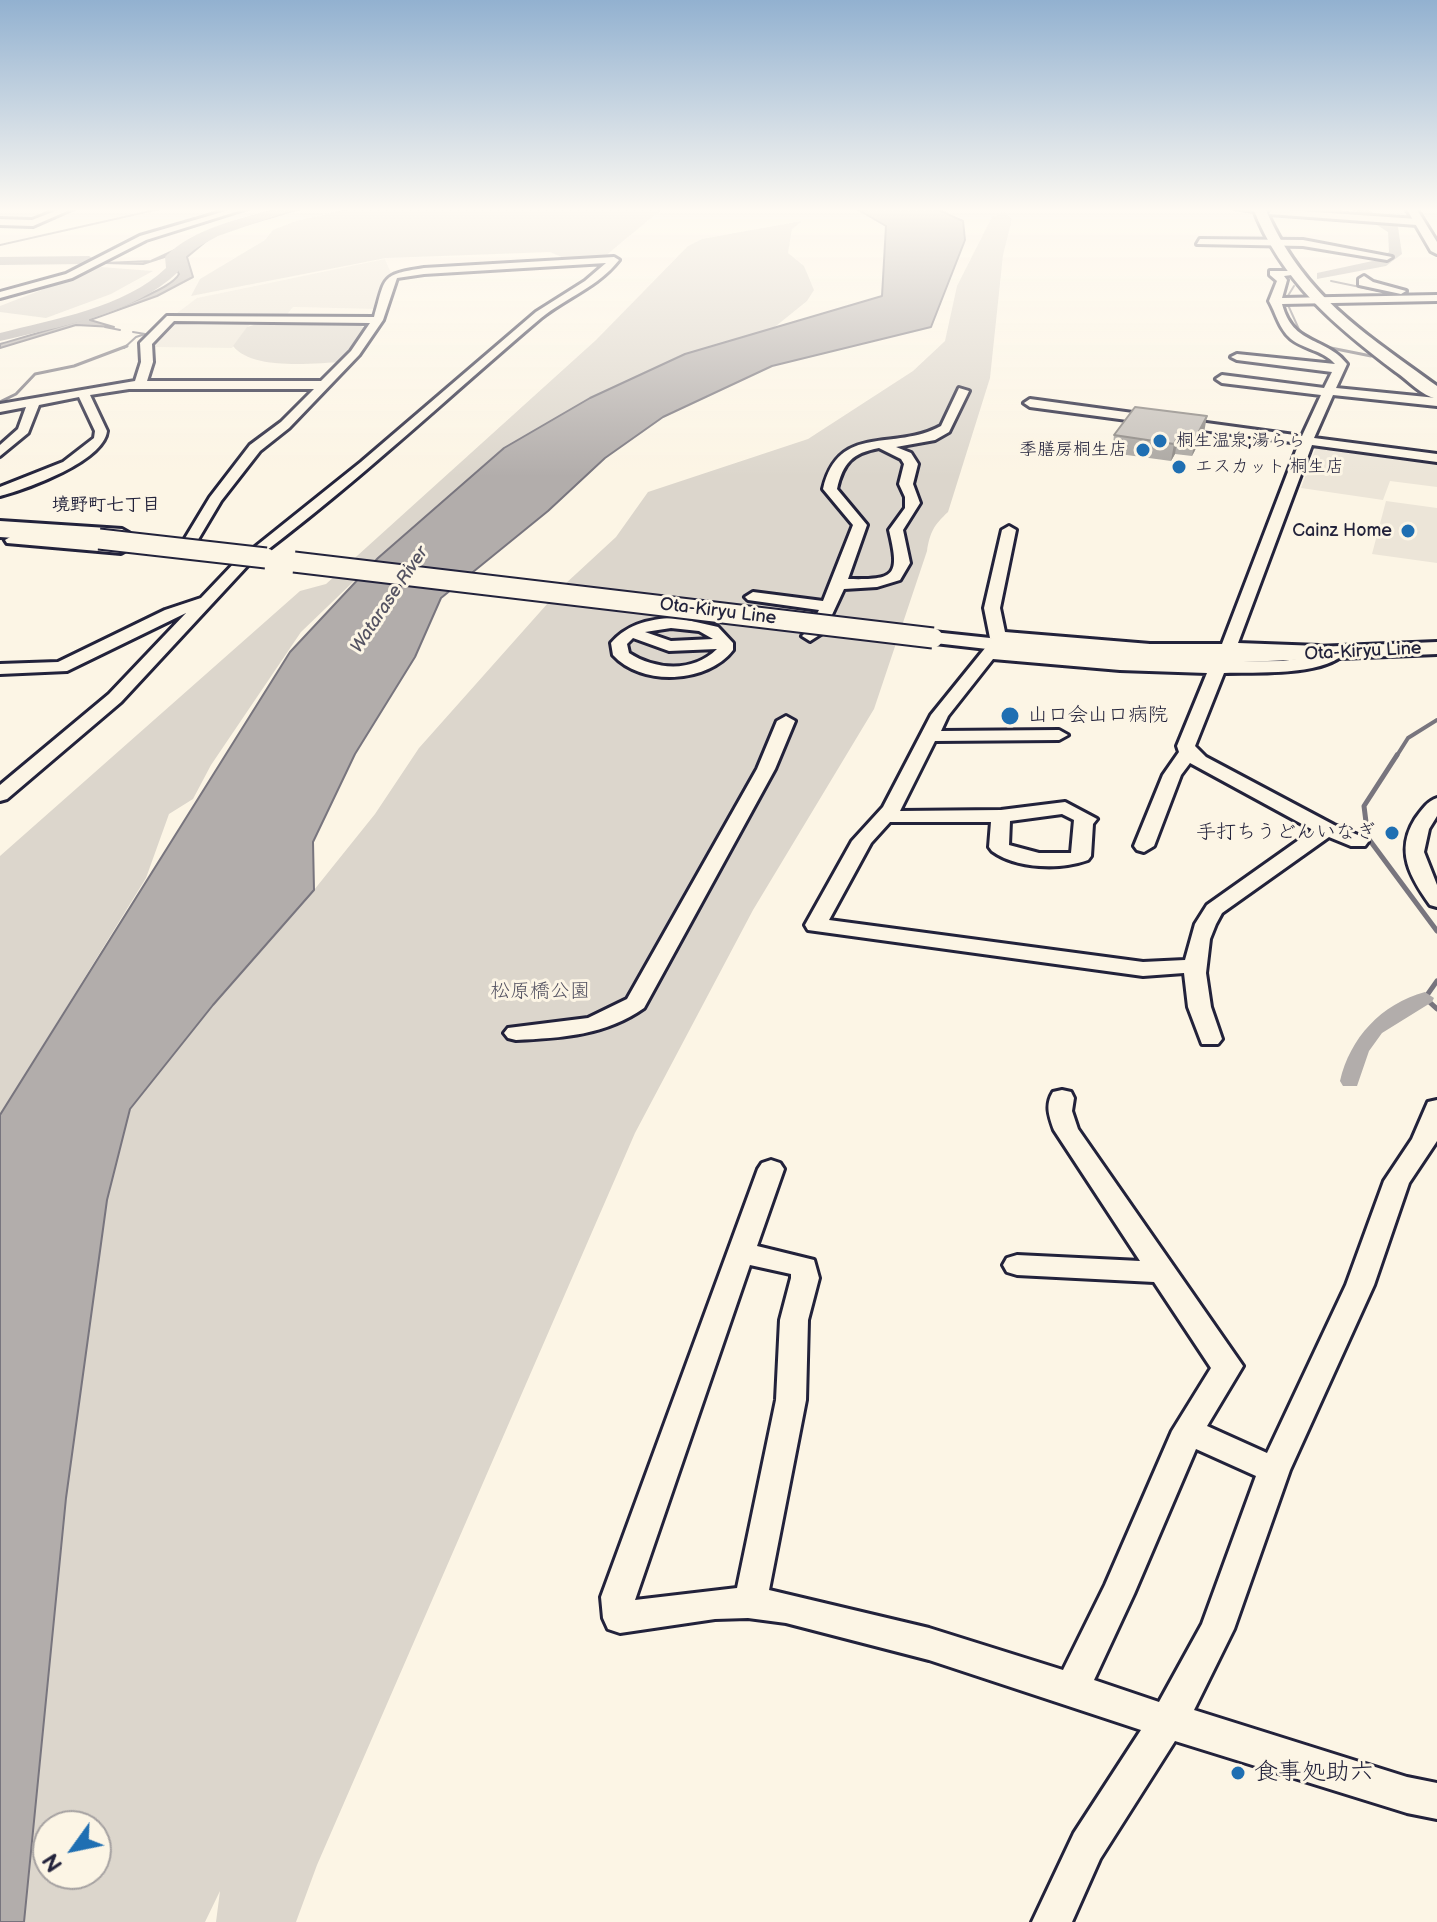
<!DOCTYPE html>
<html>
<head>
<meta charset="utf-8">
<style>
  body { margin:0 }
  #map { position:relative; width:1437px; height:1922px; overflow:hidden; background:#fcf5e5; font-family:"Balsamiq Sans",sans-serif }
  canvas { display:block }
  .north { position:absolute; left:32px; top:1810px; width:80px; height:80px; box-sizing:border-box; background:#fcf5e5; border:2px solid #a5a1a1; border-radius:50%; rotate:237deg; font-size:22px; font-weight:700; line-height:32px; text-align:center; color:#22223b }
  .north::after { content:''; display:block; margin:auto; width:28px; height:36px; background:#1f6fb2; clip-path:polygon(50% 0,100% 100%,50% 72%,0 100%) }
</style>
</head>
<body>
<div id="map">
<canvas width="1437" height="1922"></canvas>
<div class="north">N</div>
</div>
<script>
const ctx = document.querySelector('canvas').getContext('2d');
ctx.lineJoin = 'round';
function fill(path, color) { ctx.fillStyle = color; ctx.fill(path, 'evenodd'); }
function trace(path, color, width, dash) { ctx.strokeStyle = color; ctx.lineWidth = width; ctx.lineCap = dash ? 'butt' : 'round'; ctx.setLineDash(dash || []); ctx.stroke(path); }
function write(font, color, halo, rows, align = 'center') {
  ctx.font = font + ' "Balsamiq Sans","Klee One",sans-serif'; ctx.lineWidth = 6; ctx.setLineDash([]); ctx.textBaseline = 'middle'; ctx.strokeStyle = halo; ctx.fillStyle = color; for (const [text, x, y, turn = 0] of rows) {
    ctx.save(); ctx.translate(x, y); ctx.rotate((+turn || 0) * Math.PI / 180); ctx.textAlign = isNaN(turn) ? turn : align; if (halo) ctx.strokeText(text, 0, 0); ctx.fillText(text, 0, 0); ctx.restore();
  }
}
fill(new Path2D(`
  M385,259L391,273L376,309L293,307L284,318L173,316L197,298Z
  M173,320H253L232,348L150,347L151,342Z
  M1317,444L1437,459V487L1390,481L1383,500L1301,488Z
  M1386,501L1437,508V563L1372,554Z`), '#ece5d8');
fill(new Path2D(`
  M354,208H663L604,257L606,258L571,261L550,252L386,258L191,296L200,279L265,240L273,230L296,221Z
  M1004,212L1012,219L1003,255L990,378L948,512C934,525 930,532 927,551L874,709L753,910L635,1133L317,1865L296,1922H216L220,1891L205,1922H24L66,1498L107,1200L130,1109L213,1005L314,890L375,814L419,748L564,585L616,537L648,492L808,439L913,371L945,341L957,286L992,217ZM48,1826H96V1874H48Z
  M802,221L792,229L788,253L804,266L814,290L807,301L771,330L684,354L590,398L504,448L378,558L301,632L211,765L193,799L169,814L146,878L0,1115V856L300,591L326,584L596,340L688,246L702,239Z
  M101,267L153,271L111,294L46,318L0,312V306Z
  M257,324L361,326L367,329L343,362C314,363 253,371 233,346L247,327Z`), '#dcd6cc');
const water = new Path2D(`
  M283,208H304L224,231L210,238L187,257L193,277L157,296L90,320L114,327L76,325L0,348V344C31,335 168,298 179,274L173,264L180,252L143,264L104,263L151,261L240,220Z
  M855,208H934L963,221L965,240L931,327L772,366L663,417L605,458L548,511L441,598L415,657L355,754L313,842L314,890L213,1005L130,1109L107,1200L66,1498L24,1922H0V1115L290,652L378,558L504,448L590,398L685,354L882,296L886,226Z`);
fill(water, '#b2adab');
trace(water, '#78757e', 2);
trace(new Path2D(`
  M0,245L164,208
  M1331,281L1404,296
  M1286,299L1294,286
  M1288,305L1302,336
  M105,327L120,330
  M1321,346L1330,348
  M124,348L136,337L145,334L133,332`), '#78757e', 2);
trace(new Path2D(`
  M1321,346L1371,356
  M0,402L16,394L35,374L74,366L127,346`), '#78757e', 3);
trace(new Path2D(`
  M1396,757L1408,738L1437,720`), '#78757e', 4);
trace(new Path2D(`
  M1397,755L1364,806L1368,838L1437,931
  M1437,981L1425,998L1437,1009`), '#78757e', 5);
fill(new Path2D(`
  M1425,992L1434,998L1432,1002L1382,1033L1369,1051L1357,1086H1343L1340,1081C1350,1038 1381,1004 1425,992Z`), '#b2adab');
fill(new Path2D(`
  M280,208H298L218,236L178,258V272C133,315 59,327 0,341V333C54,319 124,308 166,268L165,257C193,228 242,218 280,208Z
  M1350,208H1364L1398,227L1402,254L1386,266L1317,279V273L1377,260L1389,252L1388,232Z
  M0,257L89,256L96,260L89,264L0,265Z`), '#b2adab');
const minor = new Path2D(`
  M63,208H74L33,226L0,225V219L32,220Z
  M236,208H248L146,240L72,278L0,298V292L66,274L140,236Z
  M1235,208H1262L1263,209L1259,212Z
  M1272,209L1417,219L1421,222L1417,225L1269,214Z
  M1200,239L1303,240L1392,257L1387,260L1303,246L1197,244Z
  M614,257L619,260C598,287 567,297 541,318C448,397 360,480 262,554L257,555L250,551L361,462L536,312L585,281L606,263L424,274L397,278L383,320L359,355L289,428L260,451L221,501L196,543L191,544L184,540L210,497L250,445L281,422L314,389H129L90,395L107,431C104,461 27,489 0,496V487L63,462L94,438L95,431L79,397L39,405L28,433L0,456V445L18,429L26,407L0,412V404L135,381L141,362L140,343L167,316L374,317C386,276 380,275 424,268ZM174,321L370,323L351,351L321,381H147L153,362L152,344Z
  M1270,271H1294L1299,274L1284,276L1287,280L1282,298L1437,295V301L1282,304C1293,346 1325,336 1347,364L1336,388L1437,398V406L1333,395L1314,438L1437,454V462L1312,445L1238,643L1319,646L1325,648L1327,652L1336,649L1344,654C1321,676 1255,672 1224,673L1195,746L1206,757L1334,825L1365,838L1368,842L1365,846H1351L1329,837L1222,913L1216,924L1210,939L1206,973L1211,1007L1222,1039L1218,1044H1202L1188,1007L1184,973L1143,976L808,930L805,925L852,841L883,807L931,715L986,647L1055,655L1185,662L1283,661L1316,656L1286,653L1150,654L998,643L990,638L984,608L1002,530L1009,526L1016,530L1000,608L1005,632L1150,644H1222L1299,443L1030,407L1024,403L1030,399L1302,436L1321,395L1222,383L1216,379L1222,375L1324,388L1332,372L1237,360L1231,357L1237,354L1335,364C1323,350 1305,350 1291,339C1279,329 1276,313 1269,301L1277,281L1270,275ZM993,659L1120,670L1207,673L1177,746L1179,752L1163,775L1134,846L1137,850L1144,852L1154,846L1181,775L1190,763L1313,830L1207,905L1195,924L1185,960L1143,962L829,920L871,843L890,822H991L989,847L992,851C1017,869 1060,870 1088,860L1091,856L1093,824L1097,819L1065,802L1001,810L900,811L935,741L1059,740L1068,735L1059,730L941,731L948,716ZM1062,814L1074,820L1071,853H1039L1009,845L1010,821Z
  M1364,276L1373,282L1406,291L1401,294L1359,285V279Z
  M959,388L969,391L949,432L935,440L896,447L911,453L918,464L913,484L920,503L903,530L910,563L900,580L877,587L844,589L824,632L810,641L802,636L809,629L819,610L748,600L745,597L753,592L823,601L853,525L823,489C839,422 894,452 941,426ZM879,448L901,459L904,464L899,484L905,497V508L889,530C900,576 896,580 848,579L867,525L837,489C843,463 852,453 879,448Z
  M0,521L122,529L129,533L122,537L0,529Z
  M12,536L121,545L128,549L121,553L7,543L5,540Z
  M244,557L249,558V564L121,702L7,799L0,801V785L109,694L186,613L67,671L0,674V664L58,662L165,610L201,598L239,558Z
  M678,618L718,627L733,643V650C708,683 642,687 613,655L611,643C628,623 653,618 678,618ZM671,628L699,631L713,639L671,641L645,632ZM633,638L669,651L717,649C693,673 655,670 629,653L627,644Z
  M786,716L795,721L775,769L644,1008C606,1035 562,1038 516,1040L508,1038L504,1033L508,1028L588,1018L627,999L757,769L777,721Z
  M1437,798V816L1429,829L1424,852L1437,885V907L1430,905C1410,877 1395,851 1415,819C1421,811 1427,801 1437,798Z
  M1062,1090L1071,1092L1074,1098L1072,1111L1078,1129L1243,1366L1207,1426L1267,1453L1346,1285L1384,1181L1412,1139L1428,1102L1437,1100V1141L1409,1183L1374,1285L1290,1470L1234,1629L1194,1710L1407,1777L1437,1783V1819L1407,1813L1175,1741L1100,1859L1072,1922H1032L1074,1833L1141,1730L929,1660L786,1623L748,1618L715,1619L620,1633L608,1629L603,1618L601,1597L758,1169L762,1163L771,1160L780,1163L784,1169L757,1246L814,1260L819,1278L808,1320L806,1400L769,1590L929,1628L1063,1670L1105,1585L1172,1431L1211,1368L1154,1282L1017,1275L1007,1272L1003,1265L1007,1258L1017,1255L1140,1261L1054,1130C1049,1116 1045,1105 1053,1092ZM750,1265L791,1274V1278L780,1320L776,1400L737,1588L635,1600ZM1196,1449L1256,1476L1202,1624L1159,1702L1094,1680L1134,1594Z`);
const major = new Path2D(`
  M1406,208H1416L1437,242V254L1431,251Z
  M0,527L99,534L108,539L99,544L0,537Z
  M933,632L1066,646L1195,652L1437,642V654L1195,664L1066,658L926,642L923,638Z`);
const highway = new Path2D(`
  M1253,208H1265C1303,296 1362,331 1437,386V399C1422,396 1409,381 1396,372C1335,326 1281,281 1253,208Z`);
trace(minor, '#22223b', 6);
trace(major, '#22223b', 6);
trace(highway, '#22223b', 6);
fill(minor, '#fcf5e5');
fill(major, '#fcf5e5');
fill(highway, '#fcf5e5');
const majorBridge = new Path2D(`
  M99,539L266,558
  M294,562L933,638`);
trace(majorBridge, '#22223b', 23, []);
trace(majorBridge, '#fcf5e5', 19);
fill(new Path2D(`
  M1204,433L1192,456L1175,454L1171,461L1112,453L1114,435Z`), '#aaa6a1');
fill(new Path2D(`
  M1207,416L1204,433L1192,456L1195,439Z
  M1178,436L1175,454L1171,461L1174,444Z`), '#8b8783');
const building = new Path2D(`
  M1135,407L1207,416L1195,439L1178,436L1174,444L1114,435Z`);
fill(building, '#c6c1bb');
trace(building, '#8b8783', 2);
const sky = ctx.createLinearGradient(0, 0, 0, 477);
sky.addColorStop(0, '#92b1d0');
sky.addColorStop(0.44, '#fefaf3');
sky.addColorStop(1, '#fefaf300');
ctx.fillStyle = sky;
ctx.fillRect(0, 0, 1437, 477);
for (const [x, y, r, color] of [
  [1160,441,8,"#1f6fb2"],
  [1143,450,8,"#1f6fb2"],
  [1179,467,8,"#1f6fb2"],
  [1408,531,8,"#1f6fb2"],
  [1010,716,10,"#1f6fb2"],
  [1392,833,8,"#1f6fb2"],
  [1238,1773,8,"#1f6fb2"]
]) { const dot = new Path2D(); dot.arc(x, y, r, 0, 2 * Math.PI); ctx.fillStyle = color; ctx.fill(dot); trace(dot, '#fcf5e5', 3); }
write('18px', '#22223b', '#fcf5e5', [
  ["桐生温泉;湯らら",1176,441],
  ["季膳房桐生店",1127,450,"right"],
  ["エスカット 桐生店",1195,467],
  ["Cainz Home",1392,531,"right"]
], 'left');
write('bold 18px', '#22223b', '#fcf5e5', [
  ["境野町七丁目",106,505]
]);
write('italic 18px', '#545362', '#fcf5e5', [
  ["Watarase River",390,600,-56]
]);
write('18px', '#22223b', '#fcf5e5', [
  ["Ota-Kiryu Line",718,612,7],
  ["Ota-Kiryu Line",1363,652,-3]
]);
write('20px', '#22223b', '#fcf5e5', [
  ["山口会山口病院",1028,716],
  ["手打ちうどんいなぎ",1376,833,"right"]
], 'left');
write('20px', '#504f5f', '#fcf5e5', [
  ["松原橋公園",540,992]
]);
write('24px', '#22223b', '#fcf5e5', [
  ["食事処助六",1254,1773]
], 'left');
</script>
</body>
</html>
